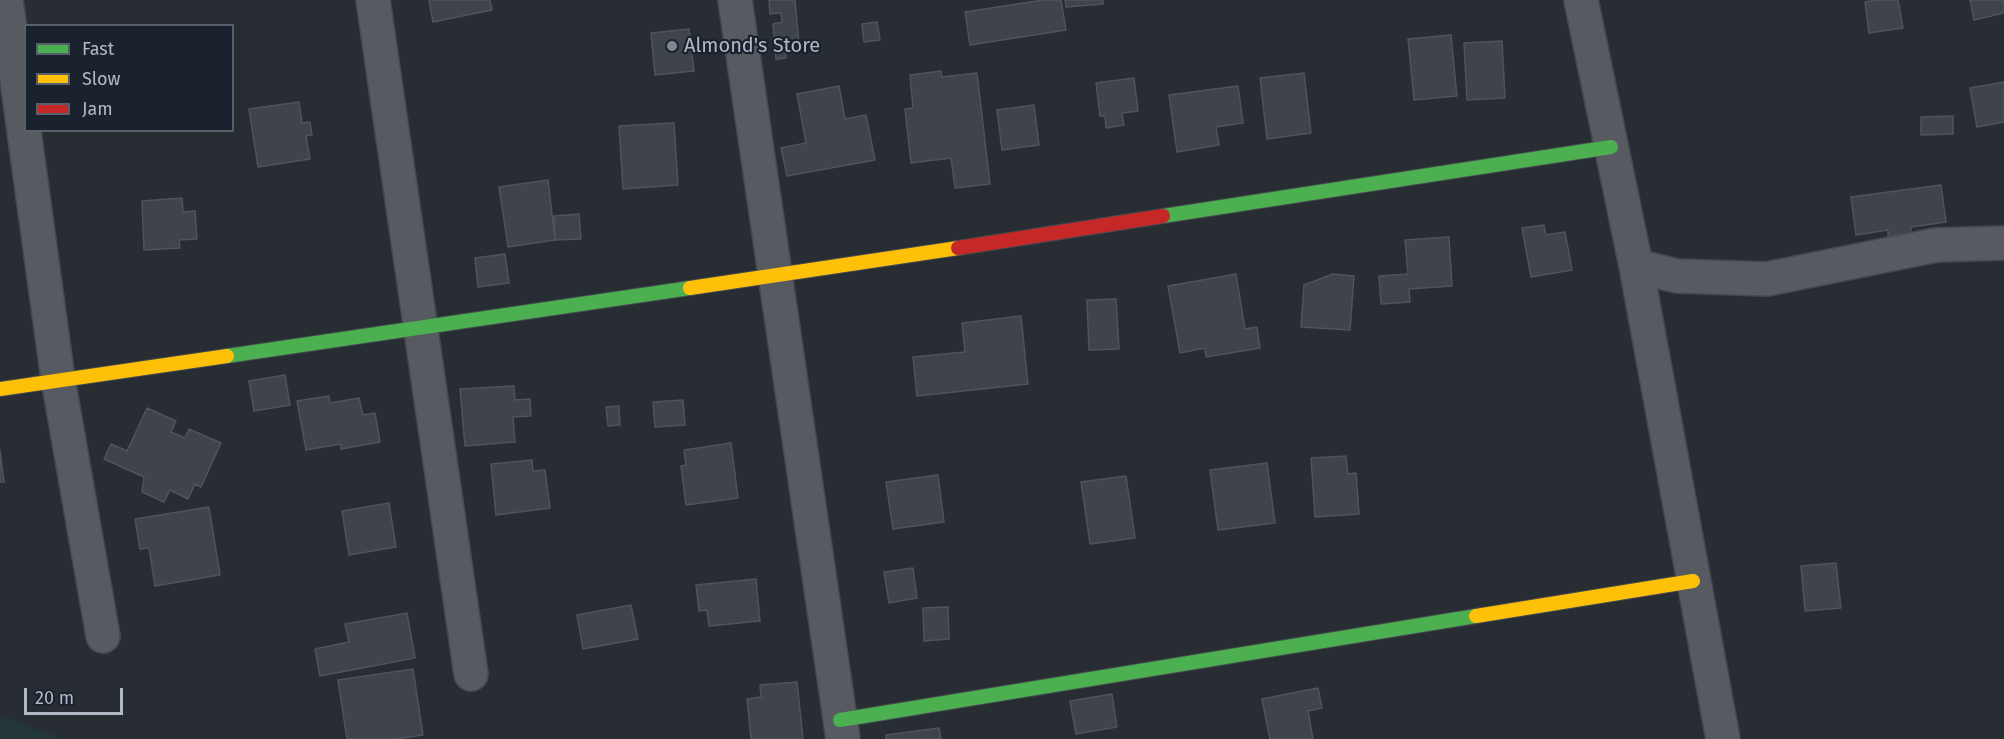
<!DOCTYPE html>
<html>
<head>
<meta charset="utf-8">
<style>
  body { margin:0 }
  #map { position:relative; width:2004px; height:739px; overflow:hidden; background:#272d33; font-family:"Fira Sans",sans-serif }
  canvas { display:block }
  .legend { position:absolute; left:24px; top:24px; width:210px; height:108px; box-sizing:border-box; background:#1a232d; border:2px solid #565f6a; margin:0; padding:8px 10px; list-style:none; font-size:18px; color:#b0b9c5 }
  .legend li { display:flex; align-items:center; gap:12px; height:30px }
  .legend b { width:30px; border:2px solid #565f6a }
  .scale { position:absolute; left:24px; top:688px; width:99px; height:27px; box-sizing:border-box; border:3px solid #b0b9c5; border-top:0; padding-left:8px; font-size:18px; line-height:21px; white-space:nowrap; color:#b0b9c5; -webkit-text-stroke:4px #1a232d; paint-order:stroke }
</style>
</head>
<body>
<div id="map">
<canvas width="2004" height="739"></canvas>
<ul class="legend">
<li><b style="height:8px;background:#4caf50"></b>Fast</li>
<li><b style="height:8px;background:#ffc107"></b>Slow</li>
<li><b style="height:8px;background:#c62828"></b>Jam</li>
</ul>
<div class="scale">20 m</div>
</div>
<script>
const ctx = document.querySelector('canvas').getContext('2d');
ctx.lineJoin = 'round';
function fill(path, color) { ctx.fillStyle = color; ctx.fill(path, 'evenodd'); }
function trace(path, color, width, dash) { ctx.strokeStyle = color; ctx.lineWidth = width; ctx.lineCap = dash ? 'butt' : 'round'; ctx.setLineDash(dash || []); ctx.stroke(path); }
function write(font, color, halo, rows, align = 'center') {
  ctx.font = font + ' "Fira Sans",sans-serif'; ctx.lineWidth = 4.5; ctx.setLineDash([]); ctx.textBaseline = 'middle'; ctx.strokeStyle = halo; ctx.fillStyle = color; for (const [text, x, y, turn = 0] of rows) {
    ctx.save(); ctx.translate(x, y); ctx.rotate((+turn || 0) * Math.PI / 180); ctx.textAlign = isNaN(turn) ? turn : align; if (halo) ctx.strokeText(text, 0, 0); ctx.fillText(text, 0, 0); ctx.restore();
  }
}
fill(new Path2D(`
  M0,716L64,739H0Z`), '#243738');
const building = new Path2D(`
  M429,0H490L492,10L433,22Z
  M769,0H795L799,43L785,44L786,58L776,59L773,24L782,22L781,13L770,14Z
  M1043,0H1061L1066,30L970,45L965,12Z
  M1065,0H1103V4L1066,7Z
  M1876,0H1898L1903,28L1869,33L1865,2Z
  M1970,0H2004V13L1974,20Z
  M877,22L880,40L864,42L862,24Z
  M689,29L694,71L655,75L651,33Z
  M1451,35L1457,96L1414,100L1408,39Z
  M1502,41L1505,98L1467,100L1464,43Z
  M941,71L942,77L977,73L990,184L955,188L951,158L911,163L905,109L913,108L910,75Z
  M1304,73L1311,133L1267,139L1260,78Z
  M1134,78L1138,111L1122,113L1124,125L1106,128L1105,116H1100L1096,83Z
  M2004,82V122L1977,127L1970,88Z
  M839,86L845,119L866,115L875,160L787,176L781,148L806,143L797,94Z
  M1238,86L1243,123L1216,127L1219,145L1177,152L1169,95Z
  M299,102L302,123L310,122L312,135L306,136L310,159L258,167L249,109Z
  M1034,105L1039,145L1002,150L997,110Z
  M1953,116V134L1921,135V117Z
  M674,123L678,185L623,189L619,126Z
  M548,180L555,240L508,247L499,187Z
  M1941,185L1946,222L1911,227V233L1888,236V230L1856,235L1851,197Z
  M182,198L183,212L195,211L197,239L179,240L180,248L144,250L142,201Z
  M579,214L581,239L555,240L554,216Z
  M1544,225L1546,235L1565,232L1572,270L1531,277L1522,228Z
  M1449,237L1452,286L1409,289L1410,302L1381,304L1379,276L1408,274L1405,240Z
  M505,254L509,283L478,287L475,258Z
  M1236,274L1245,329L1257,327L1260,348L1206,357L1205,348L1180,353L1168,286Z
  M1333,274L1354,276L1350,330L1301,327L1304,285Z
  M1116,299L1119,349L1089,350L1087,300Z
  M1021,316L1028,384L917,396L913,357L965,352L962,323Z
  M285,375L290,405L254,411L249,381Z
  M514,386L515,400L530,399L531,416L513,417L515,442L465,446L460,389Z
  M329,396L330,403L359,398L363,415L375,413L380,442L341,449V444L306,450L297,401Z
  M683,400L685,425L655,427L653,402Z
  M619,406L620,425L608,426L606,407Z
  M147,408L176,421L171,432L185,438L189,429L221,443L201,487L195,484L188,499L170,490L164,502L142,492L144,477L104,459L111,444L127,451Z
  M731,443L738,498L686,505L681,466L686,465L684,450Z
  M0,450L4,482H0Z
  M1346,456L1348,474L1356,473L1359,514L1315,517L1311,458Z
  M532,460L533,471L545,470L550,508L496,515L491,464Z
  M1267,463L1275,523L1218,530L1210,470Z
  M938,475L944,522L893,529L886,482Z
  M1126,476L1135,538L1090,544L1081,482Z
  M389,503L396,547L349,555L342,511Z
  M209,507L220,575L155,586L149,548L140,549L135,519Z
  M1836,563L1841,608L1805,611L1801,566Z
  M913,568L917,598L889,603L884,572Z
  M756,579L760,621L709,626L707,610L699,611L696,585Z
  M631,605L638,639L583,649L577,615Z
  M948,607L949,639L924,641L923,608Z
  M407,613L415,658L320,676L315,649L349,642L345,624Z
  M413,669L423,735L396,739H347L338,680Z
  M797,682L803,739H751L747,699L761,697L760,685Z
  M1318,688L1322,708L1308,711L1313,739H1270L1262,699Z
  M1112,694L1117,727L1076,734L1070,701Z
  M939,728L941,739H886V735Z`);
fill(building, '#3f444a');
trace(building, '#4e545b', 1.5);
const street = new Path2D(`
  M6,0L58,379L103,636
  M373,0L471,674
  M735,0L843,739
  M1581,0L1636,266L1723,739
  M1636,266L1677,276L1767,279L1936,245L2004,243`);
const fast = new Path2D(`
  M1163,216L1611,147
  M227,356L690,288
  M840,720L1476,616`);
const slow = new Path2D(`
  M690,288L958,248
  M0,389L227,356
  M1476,616L1693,581`);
const jam = new Path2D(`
  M958,248L1163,216`);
trace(street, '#44494e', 36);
trace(fast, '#44494e', 16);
trace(slow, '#44494e', 16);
trace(jam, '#44494e', 16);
trace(street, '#575b61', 33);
trace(fast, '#4caf50', 14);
trace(slow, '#ffc107', 14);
trace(jam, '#c62828', 14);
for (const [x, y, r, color] of [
  [672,46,6,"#808892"]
]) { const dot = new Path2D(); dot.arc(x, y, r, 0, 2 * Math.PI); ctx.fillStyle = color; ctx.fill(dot); trace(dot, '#1a232d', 2); }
write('20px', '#b0b9c5', '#1a232d', [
  ["Almond's Store",684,46]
], 'left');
</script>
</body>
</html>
